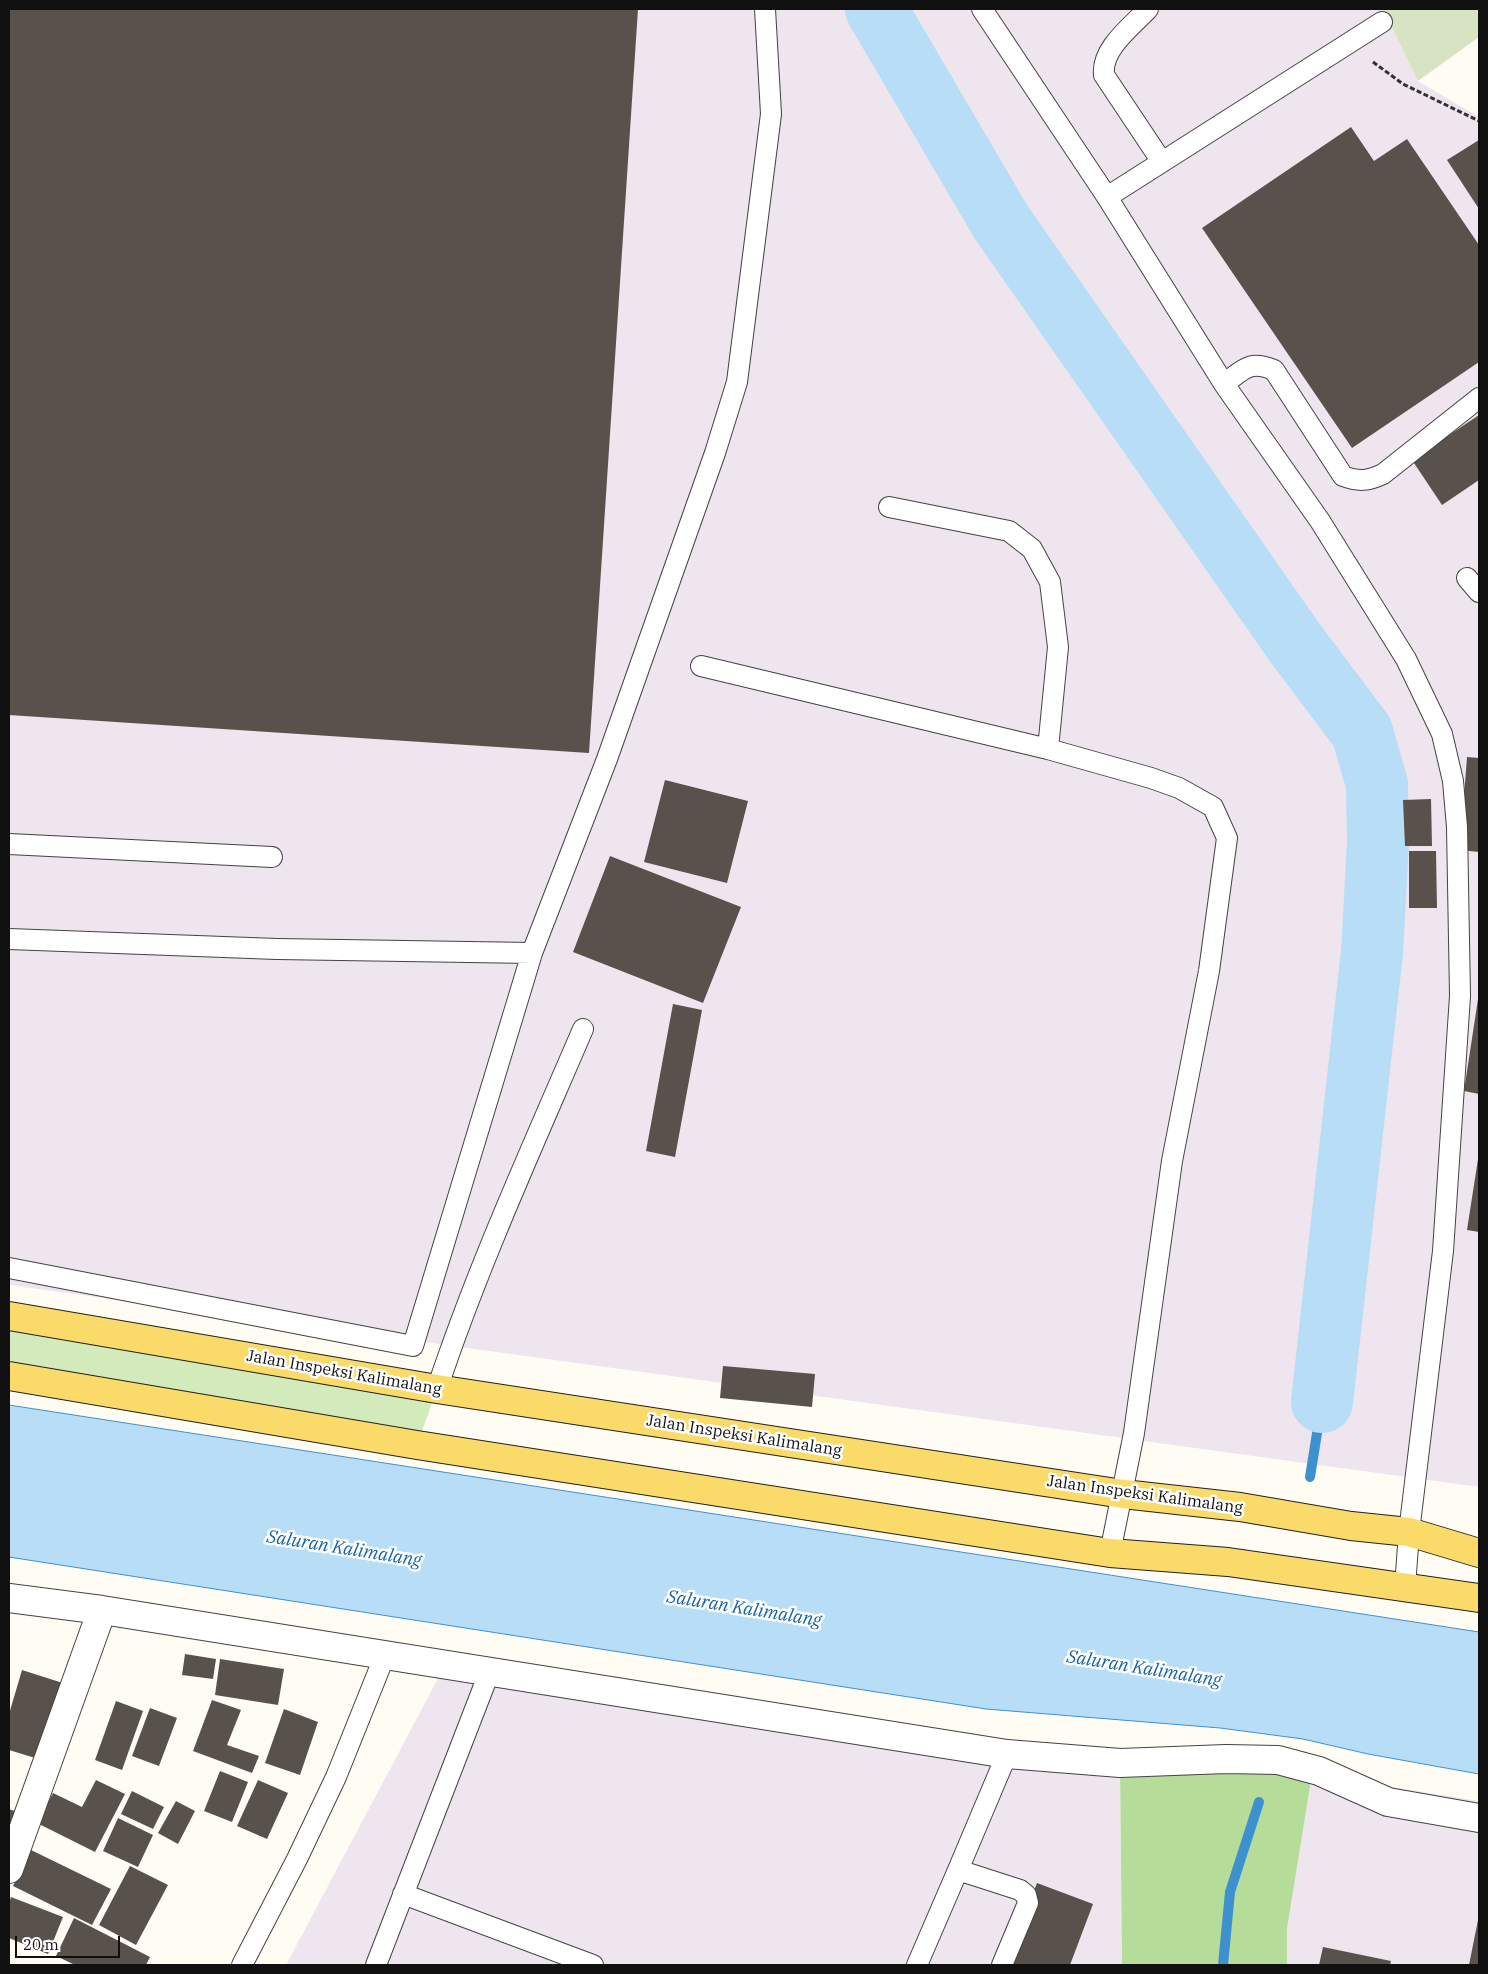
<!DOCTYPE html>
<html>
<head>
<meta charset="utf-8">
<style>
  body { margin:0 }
  #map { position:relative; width:1488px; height:1974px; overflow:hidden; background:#fffdf3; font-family:"IBM Plex Serif",serif }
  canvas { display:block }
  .frame { position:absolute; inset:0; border:10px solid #101010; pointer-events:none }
  .scale { position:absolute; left:15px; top:1936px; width:105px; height:22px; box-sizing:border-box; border:2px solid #101010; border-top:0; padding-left:6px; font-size:15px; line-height:18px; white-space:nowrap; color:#101010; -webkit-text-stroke:4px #fff; paint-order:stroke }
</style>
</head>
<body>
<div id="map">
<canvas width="1488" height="1974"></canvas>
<div class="frame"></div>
<div class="scale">20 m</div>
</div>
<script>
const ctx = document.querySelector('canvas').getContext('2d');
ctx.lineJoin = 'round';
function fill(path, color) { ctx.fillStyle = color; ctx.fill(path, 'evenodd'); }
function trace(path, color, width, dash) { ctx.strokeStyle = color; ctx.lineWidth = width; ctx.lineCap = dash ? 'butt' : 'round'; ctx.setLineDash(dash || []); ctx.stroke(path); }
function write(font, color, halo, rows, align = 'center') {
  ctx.font = font + ' "IBM Plex Serif",serif'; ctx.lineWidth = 5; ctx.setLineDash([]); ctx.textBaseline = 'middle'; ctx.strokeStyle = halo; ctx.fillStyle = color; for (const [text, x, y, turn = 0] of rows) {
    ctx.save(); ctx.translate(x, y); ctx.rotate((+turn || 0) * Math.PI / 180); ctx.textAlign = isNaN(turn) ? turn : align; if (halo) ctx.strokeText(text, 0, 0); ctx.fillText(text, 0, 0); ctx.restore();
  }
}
fill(new Path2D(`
  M9,9H1383L1418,81L1479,117V1487L9,1285Z
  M451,1654L1120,1768L1122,1965H286Z
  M1312,1774L1479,1801V1965H1287V1929Z`), '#eee5ee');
fill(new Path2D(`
  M9,1316L437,1389L417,1445L9,1375Z`), '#d3ebbb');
fill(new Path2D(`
  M1120,1768L1312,1774L1287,1929V1965H1122Z`), '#b6dc9a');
fill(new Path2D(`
  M1383,9H1479V37L1418,81Z`), '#d7e3c3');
const water = new Path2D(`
  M9,1405L1479,1632V1774L1368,1754L1303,1739L1220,1728L986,1709L9,1557Z`);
fill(water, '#b7ddf7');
trace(water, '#3d91cf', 1);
trace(new Path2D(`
  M1310,1477L1322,1402
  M1223,1965L1230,1892L1259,1802`), '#3d91cf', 10);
trace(new Path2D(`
  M876,9L1001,222L1295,643L1362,732L1377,784L1378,843L1372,952L1322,1402`), '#b7ddf7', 62);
fill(new Path2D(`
  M9,9H638L589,753L9,715Z
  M1351,127L1374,161L1407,139L1479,245V362L1352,448L1202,228Z
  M1479,140V209L1447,160Z
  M1479,415V480L1442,505L1412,460Z
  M1467,757L1479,758V852L1460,850Z
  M665,780L748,801L727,883L644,862Z
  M1431,799L1432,846H1405L1403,800Z
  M1409,851H1436L1437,908H1409Z
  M610,856L741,907L703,1003L573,952Z
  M1478,999H1479V1094L1464,1091Z
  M673,1004L702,1010L675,1157L646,1151Z
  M1478,1159H1479V1232L1467,1230Z
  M723,1366L815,1374L812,1407L720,1398Z
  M185,1654L216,1659L213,1679L182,1675Z
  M220,1659L284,1669L278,1705L215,1695Z
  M22,1670L69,1685L45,1761L9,1750V1714Z
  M212,1700L241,1710L227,1745L259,1756L252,1773L193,1751Z
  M116,1701L143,1711L122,1770L95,1760Z
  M150,1708L177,1718L159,1766L132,1756Z
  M284,1709L318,1722L300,1775L265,1763Z
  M220,1771L248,1782L232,1822L204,1811Z
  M96,1780L125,1794L95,1852L37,1823L53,1793L82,1807Z
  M258,1780L288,1793L267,1839L237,1826Z
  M132,1791L164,1807L153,1829L121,1814Z
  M176,1801L195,1811L178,1844L158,1833Z
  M9,1809L23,1814L9,1838Z
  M118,1818L153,1835L138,1867L103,1851Z
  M31,1850L111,1889L92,1925L13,1886Z
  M130,1866L168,1885L136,1945L99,1925Z
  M1037,1883L1093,1904L1070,1965H1005Z
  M11,1897L63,1917L48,1954L9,1938V1903Z
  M74,1918L150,1957L146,1965H75L56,1956Z
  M1478,1920L1479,1965H1469Z
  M1323,1947L1391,1961L1390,1965H1319Z`), '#59524c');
const service = new Path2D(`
  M982,9L1107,197L1224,384L1320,521L1406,659L1442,734L1453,781L1457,827L1460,996L1443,1251L1409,1532L1405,1587
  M1148,9C1131,27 1101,49 1104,75L1162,162
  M1107,197L1382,22
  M1224,384C1244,369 1249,360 1274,370L1343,476C1359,482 1368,481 1383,474L1479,398
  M889,507L1009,531L1032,549L1050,582L1058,647L1048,749L1151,778L1179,788L1213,807L1227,838L1209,971L1172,1161L1134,1433L1110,1553
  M1467,578L1479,592
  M701,666L1048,749
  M9,844L272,857
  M9,939L277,949L532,953
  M9,1268L413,1346L532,953L607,759L715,453L737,382L771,114L765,9
  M437,1389C478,1266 532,1148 583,1029
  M403,1894L593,1965
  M242,1965L297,1859L336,1777L385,1655
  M376,1965L489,1673
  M917,1965L958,1870
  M1002,1965L1028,1903L1026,1895L1020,1890L958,1870L1007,1754`);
const minor = new Path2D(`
  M9,1598L102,1610L1007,1754L1120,1763L1226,1759L1278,1760L1319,1771L1388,1802L1479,1818
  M9,1869L102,1610`);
const primary = new Path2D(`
  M9,1316L437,1389L1123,1494L1240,1507L1351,1526L1409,1532L1479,1553
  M9,1376L417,1445L1110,1553L1228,1562L1479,1598`);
trace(service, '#434343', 22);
trace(minor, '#434343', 30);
trace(primary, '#212121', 30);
trace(new Path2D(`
  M1373,62L1403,84L1479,121`), '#323232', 3, [5, 2.5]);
trace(service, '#fff', 20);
trace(minor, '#fff', 28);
trace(primary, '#fadb69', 28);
write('16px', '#101010', '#fff', [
  ["Jalan Inspeksi Kalimalang",344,1373,10],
  ["Jalan Inspeksi Kalimalang",744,1436,9],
  ["Jalan Inspeksi Kalimalang",1145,1495,8]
]);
write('italic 18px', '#1663a5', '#fff', [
  ["Saluran Kalimalang",344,1549,9],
  ["Saluran Kalimalang",744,1609,9],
  ["Saluran Kalimalang",1144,1669,9]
]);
</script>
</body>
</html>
